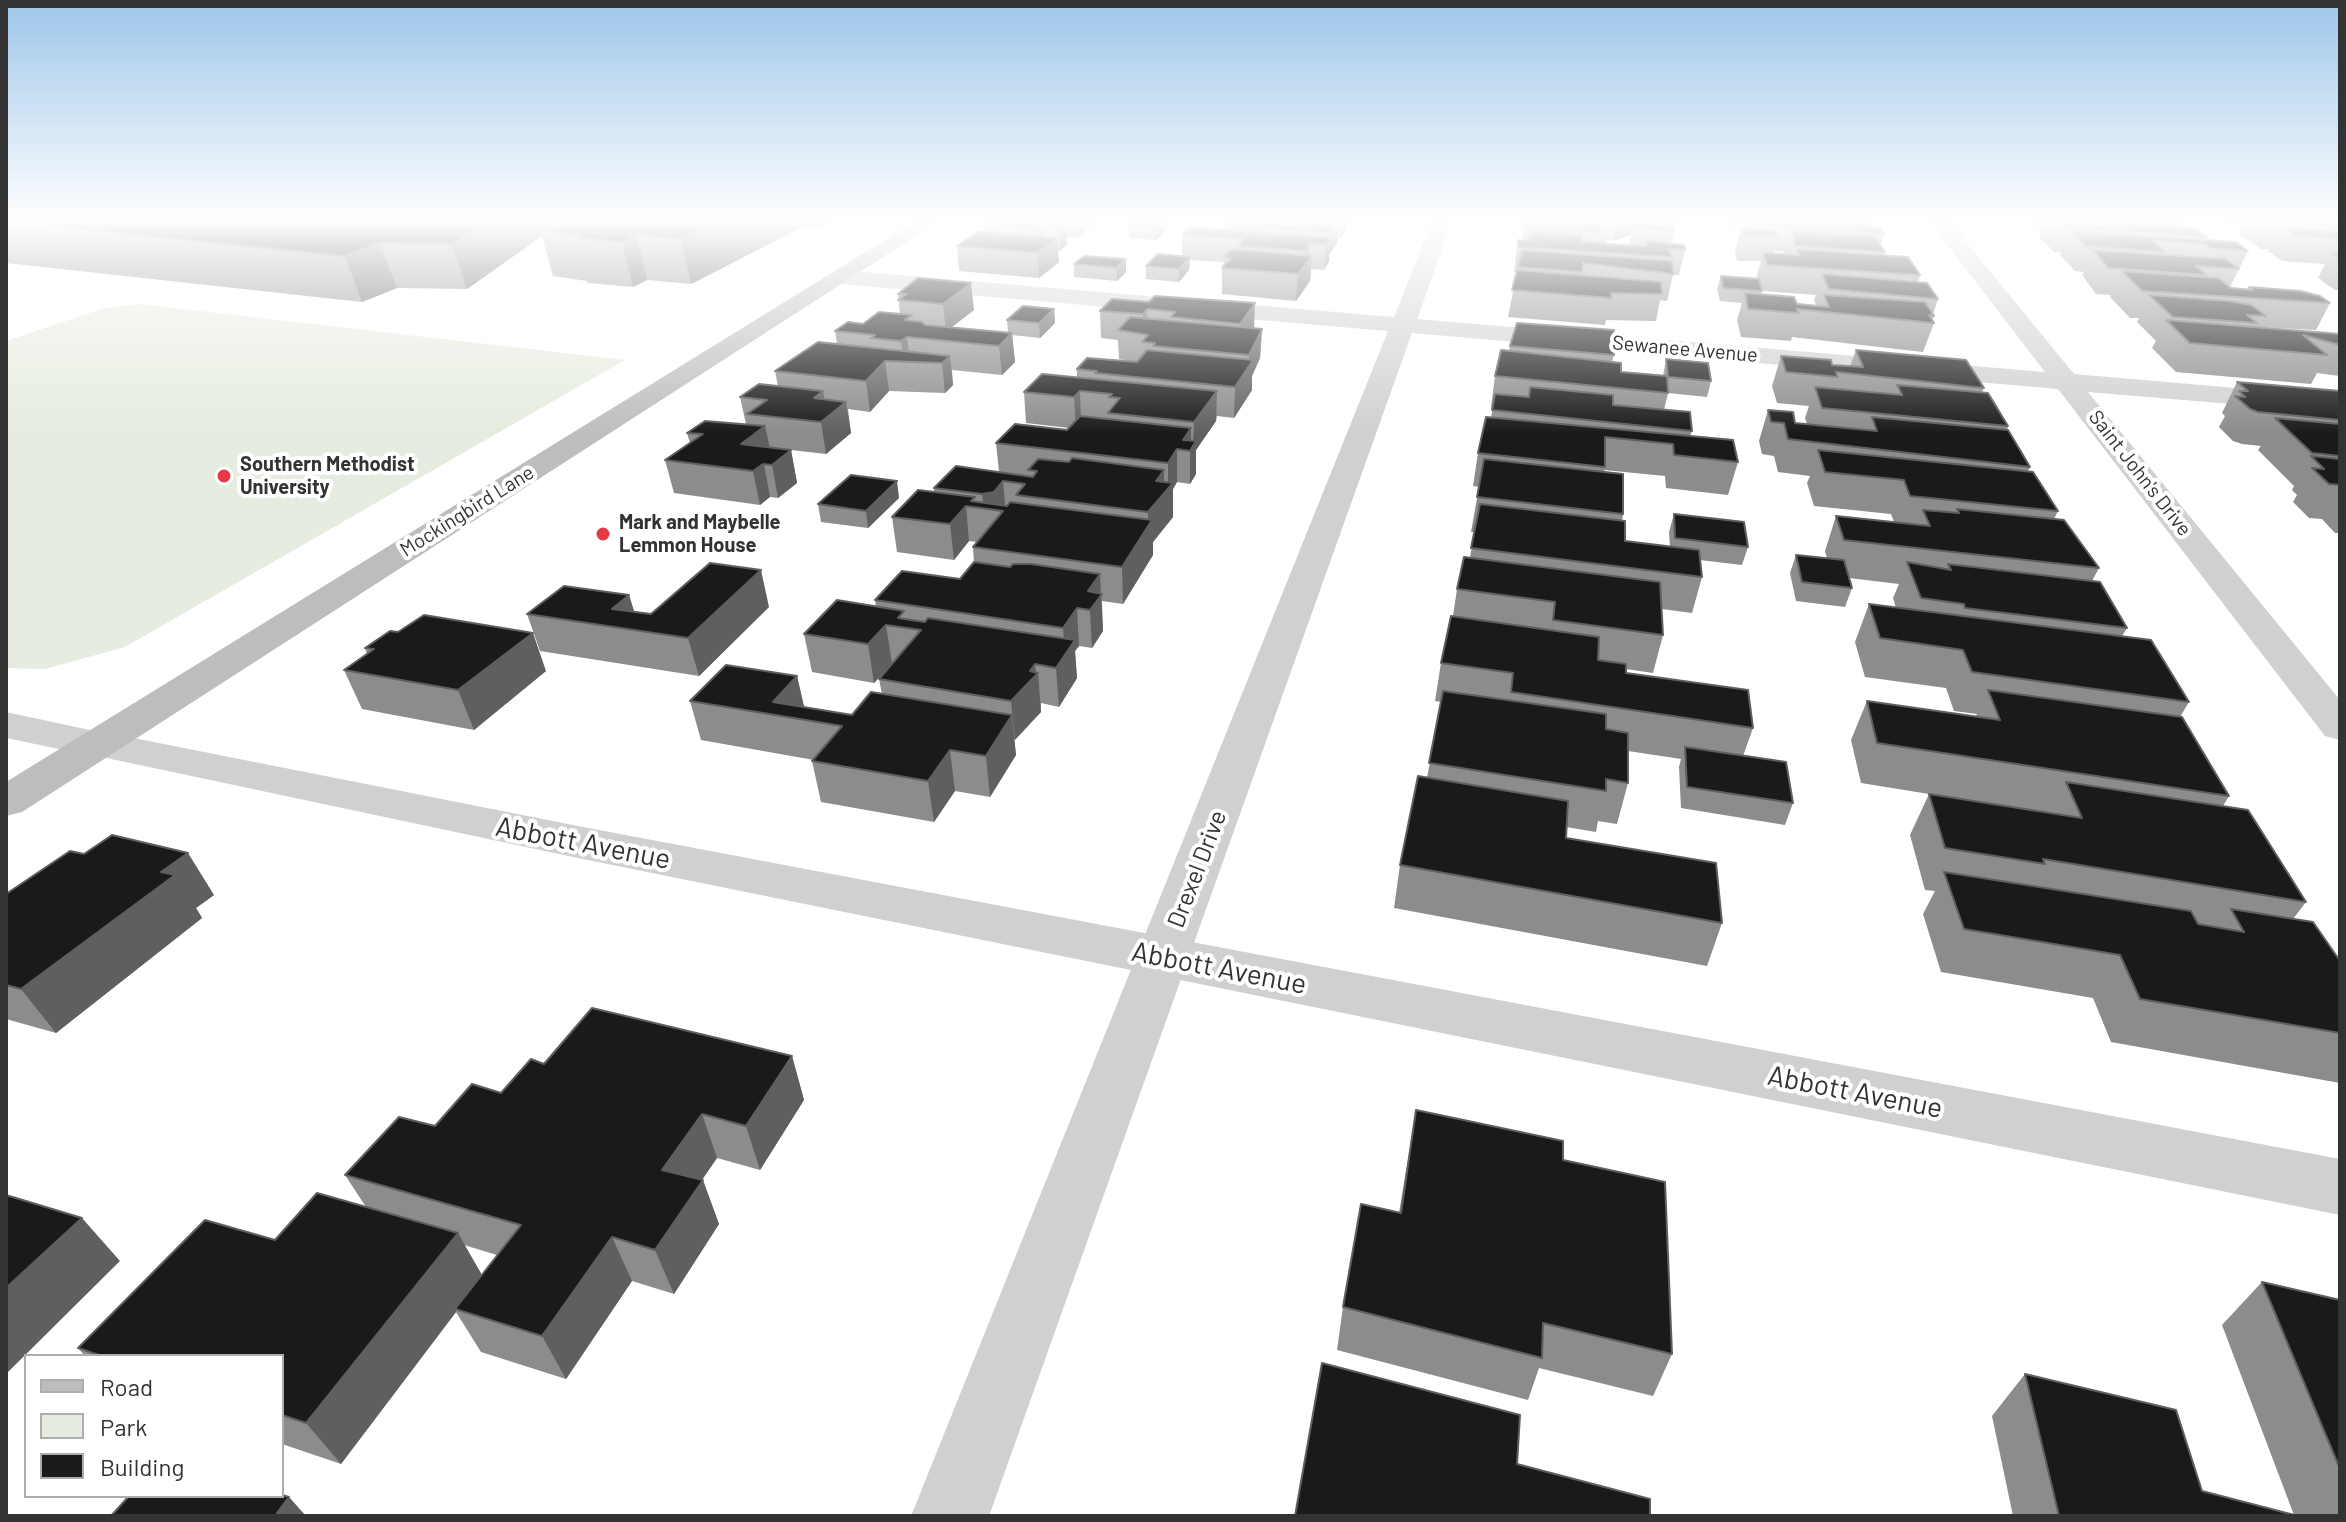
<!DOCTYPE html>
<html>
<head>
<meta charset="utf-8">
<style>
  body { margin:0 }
  #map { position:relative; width:2346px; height:1522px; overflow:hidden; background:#fff; font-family:Barlow,sans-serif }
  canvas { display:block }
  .frame { position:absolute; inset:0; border:8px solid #333; pointer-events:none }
  .legend { position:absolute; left:24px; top:1354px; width:260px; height:144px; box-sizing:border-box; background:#fff; border:2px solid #adadad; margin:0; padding:10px 14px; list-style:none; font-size:24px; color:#333 }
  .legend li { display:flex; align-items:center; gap:16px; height:40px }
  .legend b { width:40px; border:2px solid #adadad }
</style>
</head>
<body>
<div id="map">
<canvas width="2346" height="1522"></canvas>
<div class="frame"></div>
<ul class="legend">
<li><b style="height:10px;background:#bdbdbd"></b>Road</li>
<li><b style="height:22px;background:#e6ecdf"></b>Park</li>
<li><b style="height:22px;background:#1a1a1a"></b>Building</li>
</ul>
</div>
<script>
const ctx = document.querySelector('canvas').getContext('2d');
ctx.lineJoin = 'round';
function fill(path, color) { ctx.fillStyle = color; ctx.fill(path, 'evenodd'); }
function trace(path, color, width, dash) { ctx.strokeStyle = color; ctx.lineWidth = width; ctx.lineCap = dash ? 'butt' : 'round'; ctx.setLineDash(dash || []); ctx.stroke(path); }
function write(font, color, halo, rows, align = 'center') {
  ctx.font = font + ' Barlow,sans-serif'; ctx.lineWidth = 8; ctx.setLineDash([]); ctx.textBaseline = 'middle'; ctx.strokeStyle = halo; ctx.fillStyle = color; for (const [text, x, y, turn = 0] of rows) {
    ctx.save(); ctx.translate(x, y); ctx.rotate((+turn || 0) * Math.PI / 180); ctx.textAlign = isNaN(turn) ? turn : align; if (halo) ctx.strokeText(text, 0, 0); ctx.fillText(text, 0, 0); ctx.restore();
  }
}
fill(new Path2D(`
  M140,304L625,360L125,647L45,669L6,668V341L105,308Z`), '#e6ecdf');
fill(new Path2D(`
  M1432,221H1452L1417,319L2045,372L1929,221H1949L2074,374L2340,397V413L2088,392L2340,700V740L2325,736L2058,389L1412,333L989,1516H911L1388,331L840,284L829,277L840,270L1394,317Z
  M6,712L113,735L120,744L113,753L98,757L6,738Z`), '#d0d0d0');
fill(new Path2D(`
  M98,731L578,826L2340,1159V1215L578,858L83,753L76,744L83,735Z`), '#d0d0d0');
fill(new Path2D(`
  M916,221H939L22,812L6,816V782Z`), '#bdbdbd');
fill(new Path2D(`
  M6,221L555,227L553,229L559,227L566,221H839L820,227L804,226L691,284L647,280L633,287L588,283L587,281L553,276L542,236L467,289L397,288L362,302L6,263Z
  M991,221H1091V226L1077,238L1067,237V245L1060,251H1058L1059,262L1039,278L959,271L957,246L985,232L984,225Z
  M1134,221H1176L1173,223L1168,222V228L1156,240L1129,238L1128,226Z
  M1225,221H1349V224L1340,239H1337V243L1329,255V261L1324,270L1311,269L1310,281L1296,301L1222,294V268L1224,262L1190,260L1189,270L1179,282L1146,279V266L1182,256V235L1225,230L1226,224H1225Z
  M1524,221H1663L1674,231L1671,243L1685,250L1679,275H1673L1667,301L1660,300L1656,321L1606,320L1605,325L1508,317L1517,272H1514L1518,240L1522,241ZM1631,235L1629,245L1605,243L1606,240L1613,241Z
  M1727,221H1871L1870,225L1884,234L1881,245L1885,252L1884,255L1920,275L1918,282L1938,299L1933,314L1934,316L1932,321L1934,323L1923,352L1792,337L1791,341L1741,337L1737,320L1742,303L1720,301L1717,289L1721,276L1756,279L1761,261H1737L1735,252L1741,228H1747L1748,226H1728ZM1774,251L1784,252V254L1774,253ZM1762,291L1816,295L1814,300L1817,306L1797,304L1761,295Z
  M2031,221H2183L2180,227L2207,237L2206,240L2248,251L2230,287L2248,290L2249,287L2330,303L2316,330L2260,327L2340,334V376L2317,373L2311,384L2176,372L2152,348L2156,341L2137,322L2139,318H2130L2110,297L2111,295L2096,294L2082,275L2084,272L2075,271L2060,255L2061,252H2054L2039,237L2041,231Z
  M2219,221H2340V290H2335L2318,278L2325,264L2282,261L2268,251L2269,249H2261L2239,234L2243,225L2223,223Z
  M1126,259V272L1117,281L1074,277V264Z
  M918,278L974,310L951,328L1008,333L1007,320L1054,309L1055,323L1040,338L1012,335L1015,362L1002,375L952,370L953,385L945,393L889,391L870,412L848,409L851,433L826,454L791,450L797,483L778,498L770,497L760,505L674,493L665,460L690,443L687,433L746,424L740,397L778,386L775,371L837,344L835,331L900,314L898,294Z
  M1155,296L1254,328L1262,329L1260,358L1252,376V390L1234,418L1217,416L1216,421L1196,450V474L1190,484L1177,482L1173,489V517L1153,542V555L1123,604L1102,601L1103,631L1092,648L1079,646L1075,651L1077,678L1059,707L1041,703V712L1014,740L1016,755L990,797L955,791L934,822L821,802L812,761L814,760L701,740L690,701L797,676L804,707L852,715L882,694L879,679L893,663L874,683L812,672L804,634L876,607L875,600L960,579L974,563L973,547L977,542L969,541L954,560L897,552L892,517L934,492V488L999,472L996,443L1067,430L1069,428L1026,423L1024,392L1077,377V369L1135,362L1119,359L1118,340L1101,338L1100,311L1149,302Z
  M1510,346L1614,355L1612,362L1621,372L1663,376L1666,359L1711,381L1707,397L1668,393L1664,410L1692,431L1690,436L1738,462L1728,495L1666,488L1665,476L1604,470L1623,514L1622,521L1625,541L1670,547L1669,532L1674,514L1748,547L1742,565L1700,560L1702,577L1692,613L1662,609L1663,635L1653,673L1626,669V673L1753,728L1743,756L1793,803L1785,825L1681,808L1679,767L1681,759L1628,751V783L1617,824L1598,821L1596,832L1566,827V838L1722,923L1707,966L1394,908L1400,865L1427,778L1441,702L1435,701L1441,663L1453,616L1457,589L1470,558L1474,532H1471L1479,487L1473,486L1478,453L1491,418L1493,407H1491L1495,376L1509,351Z
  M1856,350L1984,388L1982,392L2008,426L2007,430L2030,467L2028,471L2058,511L2054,519L2099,568L2092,581L2127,628L2122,636L2189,702L2180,717L2229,796L2223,806L2306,902L2293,919L2340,961V1083L2111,1042L2093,998L1941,972L1923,914L1935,891L1925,890L1910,835L1929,794L1861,783L1851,740L1867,701L1976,716L1977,714L1954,711L1946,688L1865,677L1855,642L1869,604L1896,608L1893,598L1899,584L1849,578L1852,588L1845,607L1796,601L1790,573L1796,555L1827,558L1825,551L1836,516L1894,522L1891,514L1814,506L1807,483L1810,476L1778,472L1774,456L1762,454L1759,441L1768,410L1795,423L1807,424L1805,418L1809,406L1777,403L1772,386L1781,356L1832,365L1850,366Z
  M2237,382L2340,391V533H2335L2322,519L2309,518L2293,502L2297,495L2292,490L2294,486L2258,450L2261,446L2242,444L2233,441L2219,427L2225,416L2222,413Z
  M899,498L868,528L821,522L818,504Z
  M629,595L634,612L651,614L769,607L699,676L540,651L527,614Z
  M365,648L546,671L474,730L362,709L344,670L367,654Z
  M6,894L214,895L196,908L202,918L56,1033L6,1019Z
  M792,1056L804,1100L760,1170L717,1158L702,1180L719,1224L674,1294L632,1281L566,1379L481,1352L456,1312L341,1464L282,1444V1356H85L78,1348L275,1240L366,1207L345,1175L435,1126L501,1093L544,1064ZM464,1245L497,1255L482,1275Z
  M1416,1110L1563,1160L1672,1354L1653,1396L1539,1368L1528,1400L1337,1350L1343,1307L1399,1213Z
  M2262,1282L2340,1300V1516H2013L1992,1416L2025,1374L2202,1491L2294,1515L2222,1325Z`), '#8c8c8c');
fill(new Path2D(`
  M489,221H553L555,227L548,232L541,231L542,236L467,289L452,244Z
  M721,221H803L804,226L691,284L681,239Z
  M819,221H839L820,227Z
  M1066,221L1067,245L1060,251L1059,227Z
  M1076,221H1091V226L1077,238Z
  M1163,221H1168V228L1156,240V228Z
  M1338,221H1339L1337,243L1329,255V261L1324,270L1326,245L1329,240V233Z
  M1341,221H1349V224L1340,239Z
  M1617,221H1634L1631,235L1613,241Z
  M1044,225L1045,247L1057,238L1059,262L1039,278L1038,253L1040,251L1038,230Z
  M637,235L647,280L633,287L622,242Z
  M380,243L397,288L362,302L345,256Z
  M1310,244L1309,259L1312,256L1310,281L1296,301L1298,274L1305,265L1306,251Z
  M1190,257L1189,270L1179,282V269Z
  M1126,259V272L1117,281L1116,268Z
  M971,283L974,310L946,331L943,304Z
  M1255,303L1254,331L1239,352L1240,324Z
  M1054,309L1055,323L1040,338L1039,323Z
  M1147,309L1148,335L1143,334V314Z
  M1262,329L1260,358L1252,376V390L1234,418L1235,387L1249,366V355Z
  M1012,333L1015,362L1002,375L999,346Z
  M907,337L910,362H904L901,341Z
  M950,356L953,385L945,393L942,363Z
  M885,361L889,391L870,412L866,381Z
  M823,391L828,417L846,402L851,433L826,454L821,422L814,398Z
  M1080,391L1081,422L1076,428L1074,397Z
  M1217,391L1216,421L1196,450V474L1190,484V451L1183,440L1191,428V449L1193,446L1194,422Z
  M765,426L772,458L764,464L770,497L760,505L753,471L741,444Z
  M1177,449V482L1173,489V517L1153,542V555L1123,604L1122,567L1148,527V512L1156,481L1164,470V494L1168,489V463Z
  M791,450L797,483L778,498L772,465Z
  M897,481L899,498L868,528L866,511Z
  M1003,481L1006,515L1003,511L984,509L982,494Z
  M966,506L969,541L954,560L950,524Z
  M761,570L769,607L699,676L688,638Z
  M1100,574L1103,631L1092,648L1090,610L1088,591Z
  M629,595L640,630L612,609Z
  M1077,608L1079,646L1075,651L1077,678L1059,707L1056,668L1065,655L1063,628Z
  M886,625L892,663L874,683L868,644Z
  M533,633L546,671L474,730L458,690Z
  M1035,664L1036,675L1038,673L1041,712L1015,740L1011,701Z
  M797,676L806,715L773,702Z
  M1012,715L1016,755L990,797L986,756Z
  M950,750L955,791L934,822L928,781Z
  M188,853L214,895L196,908L202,918L56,1033L21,989L161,872Z
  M792,1056L804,1100L760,1170L746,1126Z
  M702,1114L717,1158L679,1213L662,1170Z
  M703,1180L719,1224L674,1294L655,1250Z
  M82,1218L120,1261L6,1374V1288Z
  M458,1233L483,1277L455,1309L456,1312L341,1464L306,1423Z
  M612,1237L632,1281L566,1379L542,1336Z
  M289,1497L306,1516H280L277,1513Z`), '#5f5f5f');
const building = new Path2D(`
  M6,221H489L452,244L380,243L345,256L6,222Z
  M566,221H721L681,239L637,235L622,242L575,238L578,236L541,231L559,227Z
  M991,221H1066L1059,227L1044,225L1038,230L984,225Z
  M1134,221H1163L1156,228L1128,226Z
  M1230,221H1338L1329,233L1225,226Z
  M1526,221H1610L1609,225L1601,224L1600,233L1524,228Z
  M1634,221L1673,222L1674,231L1635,229Z
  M1752,221H1866L1873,227H1880L1884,234L1754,225Z
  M2056,221H2168L2177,227L2196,228L2207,237L2064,228Z
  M2267,221L2340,222V228L2273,224Z
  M1189,227L1331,237L1326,245L1310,244L1306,251L1238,246L1244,239L1182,235Z
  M2280,227L2340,231V240L2338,239L2295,236Z
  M1741,228L1776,230L1778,237L1743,236Z
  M1790,230L1875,236L1885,252L1796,246Z
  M979,231L1057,238L1038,253L957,246Z
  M1532,231L1582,234V241L1608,244L1647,246V241L1684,245L1685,250L1669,249L1671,257L1518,247V240L1525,241Z
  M2070,231L2236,242L2248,251L2210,248L2205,244L2152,240L2165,252L2085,246Z
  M1232,249L1312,256L1298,274L1222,268L1231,258L1224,257Z
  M1797,249L1908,257L1920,275L1767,265L1763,253L1799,255Z
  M1522,250L1672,261L1673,274L1583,263L1582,272L1518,267Z
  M2093,250L2226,259L2239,269L2196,266L2206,275L2108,268Z
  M2331,253L2340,254V259Z
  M1158,254L1190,257L1179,269L1146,266Z
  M1084,256L1126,259L1116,268L1074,264Z
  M1517,270L1661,282L1662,294L1611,293V298L1512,290Z
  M2122,271L2218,278L2231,288L2253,290L2249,287L2300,291L2320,296L2330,303L2142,291Z
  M1822,274L1927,283L1938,299L1829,289Z
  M1721,276L1759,279L1762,291L1723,288Z
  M918,278L971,283L943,304L898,300L907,294H898Z
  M1745,293L1794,297L1797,304L1829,307L1824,295L1925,302L1934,316L1929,315L1934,323L1797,309L1799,313L1748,309Z
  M2149,295L2229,301L2251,305L2266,316L2247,315L2257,323L2173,317Z
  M1155,296L1255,303L1240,324L1171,317L1175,312L1147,309L1143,314L1100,311L1112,299L1149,302Z
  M1023,306L1054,309L1039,323L1007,320Z
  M879,312L912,315L905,320L922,322L925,325L1012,333L999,346L907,337L901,341L871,338L875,335L835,331L848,322L863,324Z
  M1130,317L1262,329L1249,355L1153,346L1155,343L1142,342L1148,335L1118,330Z
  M2166,320L2340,334V345L2303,335L2327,355L2190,343Z
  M1517,323L1614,330V355L1510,346Z
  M818,342L950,356L942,363L885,361L866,381L775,371Z
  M1147,350L1253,360L1235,387L1095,373L1097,371L1077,369L1087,358L1137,362Z
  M1501,350L1621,363V372L1667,376L1668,393L1495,376Z
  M1856,350L1966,360L1984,388L1836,372L1838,377L1786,372L1781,356L1831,360L1832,365L1863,367Z
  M1666,359L1708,363L1711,381L1668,377Z
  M1042,374L1217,391L1194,422L1108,413L1120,398L1109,397L1112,394L1080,391L1074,397L1024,392Z
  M2237,382L2340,391V420L2258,412L2250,409L2235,396L2245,397L2239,391H2248Z
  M759,384L823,391L814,398L846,402L821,422L747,414L767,400L740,397Z
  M1897,385L1988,393L2008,426L1822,408L1815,387L1902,395Z
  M1530,387L1613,395V405L1690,412L1692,431L1492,410L1495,394L1529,397Z
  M1768,410L1793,412L1795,423L1877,431L1872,417L2008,430L2030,467L1788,439L1784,423L1771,422Z
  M1080,416L1191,428L1183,440L1196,441L1190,451L1177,449L1168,463L996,443L1015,424L1067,430Z
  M1486,417L1733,440L1738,462L1674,455L1673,444L1605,437V467L1478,453Z
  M2275,418L2340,424V456L2312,453Z
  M705,421L765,426L741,444L791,450L772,465L763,464L753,471L665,460L703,434L687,433Z
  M1818,450L2033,472L2058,511L1910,496L1904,480L1825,472Z
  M2311,456L2340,459V485L2329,484L2312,468L2324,469Z
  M1072,458L1164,470L1156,481L1173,483L1148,512L1016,495L1025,484L1003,481L994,492L982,494L934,488L956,466L1033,477L1037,471L1028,470L1038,459L1069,462Z
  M1484,459L1623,474V514L1477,497Z
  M851,475L897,481L866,511L818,504Z
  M918,490L975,497L971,501L1007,506L1010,502L1152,520L1122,567L973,547L1003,511L966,506L950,524L892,517Z
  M1480,504L1625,521V541L1699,550L1702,577L1471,548Z
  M1957,509L2064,520L2099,568L1844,540L1836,516L1930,526L1923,510L1959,513Z
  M1674,514L1744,522L1748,547L1675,538Z
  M1796,555L1844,560L1852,588L1802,582Z
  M1464,557L1660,582L1663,635L1553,620L1555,602L1457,589Z
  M974,562L1010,567L1013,564H1031L1100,574L1088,591L1102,594L1090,610L1077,608L1063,628L875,600L902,571L960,579Z
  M1907,562L1951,570L1948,564L2100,582L2127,628L1965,608L1964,604L1921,598Z
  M710,563L761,570L688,638L527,614L564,586L629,595L612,609L651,614Z
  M837,600L904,611L898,618L925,622L928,618L1075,640L1056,668L1035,664L1030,671L1038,673L1011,701L879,679L921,630L886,625L868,644L804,634Z
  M1869,604L2151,640L2189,702L1972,672L1963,650L1880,638Z
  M424,615L533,633L458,690L344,670L374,649L365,648L390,631L398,632Z
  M1451,616L1599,637L1598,660L1626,664V673L1748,690L1753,728L1511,692L1513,673L1441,663Z
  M726,665L797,676L773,702L852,715L871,692L1012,715L986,756L950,750L928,781L812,761L842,726L690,701Z
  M1988,690L2182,717L2229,796L1877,743L1867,701L2000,720Z
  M1443,691L1606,714V729L1628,733V783L1606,779V791L1429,763Z
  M1685,747L1786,762L1793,803L1687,787Z
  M1418,776L1568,801L1566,838L1716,863L1722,923L1400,865Z
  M2066,782L2248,810L2306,902L2043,859L2045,864L1945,848L1929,794L2082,818Z
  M112,835L188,853L161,872L175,875L21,989L6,985V894L70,851L84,854Z
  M1944,872L2191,911L2198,924L2244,932L2231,909L2313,922L2340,961V1033L2140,999L2120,955L1964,929Z
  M592,1008L792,1056L746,1126L702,1114L662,1170L703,1180L655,1250L612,1237L542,1336L455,1309L521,1225L345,1175L399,1117L435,1126L472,1084L501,1093L531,1059L544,1064Z
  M1416,1110L1563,1141V1160L1665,1182L1672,1354L1543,1323L1542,1358L1343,1307L1361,1204L1401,1213Z
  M317,1193L458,1233L306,1423L282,1415V1356H102L78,1348L205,1220L275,1240Z
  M6,1195L82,1218L6,1288Z
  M2262,1282L2340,1300V1469Z
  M1322,1363L1520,1415L1517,1464L1650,1499V1516H1295Z
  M2025,1374L2176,1410L2202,1491L2298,1516H2059Z
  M282,1495L289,1497L277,1513L285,1516H111L129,1496H282Z`);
fill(building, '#1a1a1a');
trace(building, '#5f5f5f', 2);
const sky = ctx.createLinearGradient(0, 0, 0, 434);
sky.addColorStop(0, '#9ec6ea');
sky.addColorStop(0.51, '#fff');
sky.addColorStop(1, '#ffffff00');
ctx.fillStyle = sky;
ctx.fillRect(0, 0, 2346, 434);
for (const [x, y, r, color] of [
  [224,476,8,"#e63946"],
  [603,534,8,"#e63946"]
]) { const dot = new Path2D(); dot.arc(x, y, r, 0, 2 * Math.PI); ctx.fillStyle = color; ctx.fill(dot); trace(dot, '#fff', 3); }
write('20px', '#333', '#fff', [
  ["Sewanee Avenue",1685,349,5],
  ["Saint John's Drive",2140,473,52],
  ["Mockingbird Lane",467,511,-32]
]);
write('bold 20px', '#333', '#fff', [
  ["Southern Methodist",240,464],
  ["University",240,487],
  ["Mark and Maybelle",619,522],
  ["Lemmon House",619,545]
], 'left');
write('24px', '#333', '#fff', [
  ["Drexel Drive",1197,869,-69]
]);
write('28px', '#333', '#fff', [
  ["Abbott Avenue",583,843,11],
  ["Abbott Avenue",1219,968,11],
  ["Abbott Avenue",1855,1092,11]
]);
</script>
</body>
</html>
